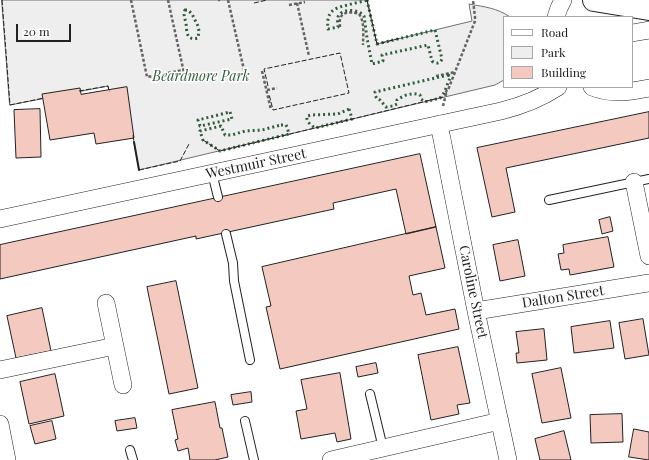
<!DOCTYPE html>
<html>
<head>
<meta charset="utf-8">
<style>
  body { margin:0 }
  #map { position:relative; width:649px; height:460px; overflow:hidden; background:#fff; font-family:"Playfair Display",serif }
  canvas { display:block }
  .legend { position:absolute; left:503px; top:16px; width:130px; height:72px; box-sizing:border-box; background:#fff; border:1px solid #a7a7a7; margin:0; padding:5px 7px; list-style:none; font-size:12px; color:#222 }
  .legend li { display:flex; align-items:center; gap:8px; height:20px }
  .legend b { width:20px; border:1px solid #a7a7a7 }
  .scale { position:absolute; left:16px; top:24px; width:55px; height:18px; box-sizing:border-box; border:2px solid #222; border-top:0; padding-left:5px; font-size:12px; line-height:14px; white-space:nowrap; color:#222; -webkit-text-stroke:3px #fff; paint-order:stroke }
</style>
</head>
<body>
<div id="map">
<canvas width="649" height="460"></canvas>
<ul class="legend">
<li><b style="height:5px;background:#fff"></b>Road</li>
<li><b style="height:11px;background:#eee"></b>Park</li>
<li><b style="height:11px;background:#f3c9c0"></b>Building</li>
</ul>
<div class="scale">20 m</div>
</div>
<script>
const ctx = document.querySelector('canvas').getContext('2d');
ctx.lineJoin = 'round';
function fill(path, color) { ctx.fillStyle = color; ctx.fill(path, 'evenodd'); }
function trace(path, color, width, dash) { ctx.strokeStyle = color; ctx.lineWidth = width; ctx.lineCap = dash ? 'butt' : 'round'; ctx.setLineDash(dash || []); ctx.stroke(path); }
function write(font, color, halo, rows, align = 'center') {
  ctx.font = font + ' "Playfair Display",serif'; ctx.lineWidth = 3; ctx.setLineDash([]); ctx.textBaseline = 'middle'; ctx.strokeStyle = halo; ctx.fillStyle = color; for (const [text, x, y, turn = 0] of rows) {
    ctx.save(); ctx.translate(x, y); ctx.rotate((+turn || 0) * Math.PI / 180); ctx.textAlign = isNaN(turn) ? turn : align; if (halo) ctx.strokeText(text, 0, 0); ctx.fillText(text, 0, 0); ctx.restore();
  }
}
const green = new Path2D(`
  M2,0H367L377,44L472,21L469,4C485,7 497,8 510,17H504V80L495,85L139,170L124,88L109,91L108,86L10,105Z`);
fill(green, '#eee');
trace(green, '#6f6f6f', 1);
const building = new Path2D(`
  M127,87L134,138L96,144L94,133L50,140L42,94L80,88L81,94Z
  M40,109L41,157L16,158L14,110Z
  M649,112V138L506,168L515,212L492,217L477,148Z
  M420,154L436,227L406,234L396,189L333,203L334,209L196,239V236L0,279V245Z
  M610,217L613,231L602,234L599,220Z
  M436,227L445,268L409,276L413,295L421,293L426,315L455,309L459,329L280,369L266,307L271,306L262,267Z
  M608,237L614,267L570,275L569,269L561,270L558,254L564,253L563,245Z
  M518,240L525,276L500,281L493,245Z
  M176,281L198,388L169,394L147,287Z
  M42,308L51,351L16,358L7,316Z
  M643,319L649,355L625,359L619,323Z
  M610,321L614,348L574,353L571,327Z
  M544,329L547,360L517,363L516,353H519L516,332Z
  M458,347L470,403L457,405L459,414L431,420L418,355Z
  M376,363L378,373L358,377L356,367Z
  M561,368L571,418L542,423L532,374Z
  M340,373L351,439L337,442L335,433L301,439L296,411L307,409L301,380Z
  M55,374L64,416L29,424L20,382Z
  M251,392L252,402L233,405L231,395Z
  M215,402L220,428H222L228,457L215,460H190L188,448L178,451L175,440L178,439L172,410Z
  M622,414L623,442L591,443L590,415Z
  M135,418L137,428L117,431L115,421Z
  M52,421L56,439L35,444L30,426Z
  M634,429L649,432V460L629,457Z
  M564,431L571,460H540L535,439Z`);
fill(building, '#f3c9c0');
trace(building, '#222', 1);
const service = new Path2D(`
  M212,173L218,197
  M549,200L649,179
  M226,234L233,263L234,281L250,360
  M370,394L383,448
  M245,421L254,460
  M130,450L133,460`);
const minor = new Path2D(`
  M556,17L559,8L563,0
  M632,33L649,30
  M592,87C612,95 629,92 649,88
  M439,124L476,311L508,460
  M634,182L649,256
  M0,219L501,111C521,106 540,99 558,87
  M106,303L123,385
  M476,311L649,283
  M0,370L115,346
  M0,424L7,460
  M331,460L500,421`);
const primary = new Path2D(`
  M594,0L649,9`);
trace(service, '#222', 10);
trace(minor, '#222', 18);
trace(primary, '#222', 24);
trace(new Path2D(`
  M131,0L147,77L183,70
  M168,0L186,82
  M218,0H220
  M228,0L244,70
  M297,3L309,56
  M289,5L305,2
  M340,27C340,24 339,20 341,17C343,11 354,12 359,14C365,22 363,35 363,45
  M262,71L271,110
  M436,76L455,72
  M267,90L277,88
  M443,106L446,94H445L447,90H448L475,21V17L473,0`), '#646464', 2.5, [3, 2]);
trace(service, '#fff', 8);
trace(minor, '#fff', 17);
trace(primary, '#fff', 22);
trace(new Path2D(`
  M367,0L377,44L435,30L442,59C440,64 436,64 432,61L428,45L382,55L383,61L372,64L367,38L364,16C359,9 341,8 338,17C337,20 338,24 338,27L328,29C326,12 333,8 348,5C354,3 361,2 367,0Z
  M185,10H188L192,14L198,26L199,31L198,38C186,41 187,32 186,23C185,18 183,16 185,10Z
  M448,75L450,76V78L444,93L440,98L425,102L421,99L420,95C412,92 404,95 397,100V104L393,106L386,107L380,100L377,99L375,95V92Z
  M349,109L350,112L352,119L315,128C311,125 306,122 307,116L311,115L338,114Z
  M230,112L232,119L200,126L198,120Z
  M281,125H286L287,127L289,134L220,151L203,140L200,131L221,126L225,135H232L245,131L262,130Z`), '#2f5e38', 3, [2, 3]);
trace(new Path2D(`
  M2,0L10,105L44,98
  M367,0L377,44L401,38
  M254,3L267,0
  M268,86L264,69L340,53L349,93L273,110L269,94
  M79,91L108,86L109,91H110
  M133,135L134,142
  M203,140L220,151L443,97
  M139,170L180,161L189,144`), '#222', 1, [5, 2]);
trace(new Path2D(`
  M134,142L139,170`), '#222', 2);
write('italic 14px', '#2f5e38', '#fff', [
  ["Beardmore Park",201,77]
]);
write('14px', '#222', '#fff', [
  ["Westmuir Street",256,164,-12],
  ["Caroline Street",473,292,78],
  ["Dalton Street",563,297,-9]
]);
</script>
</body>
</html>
